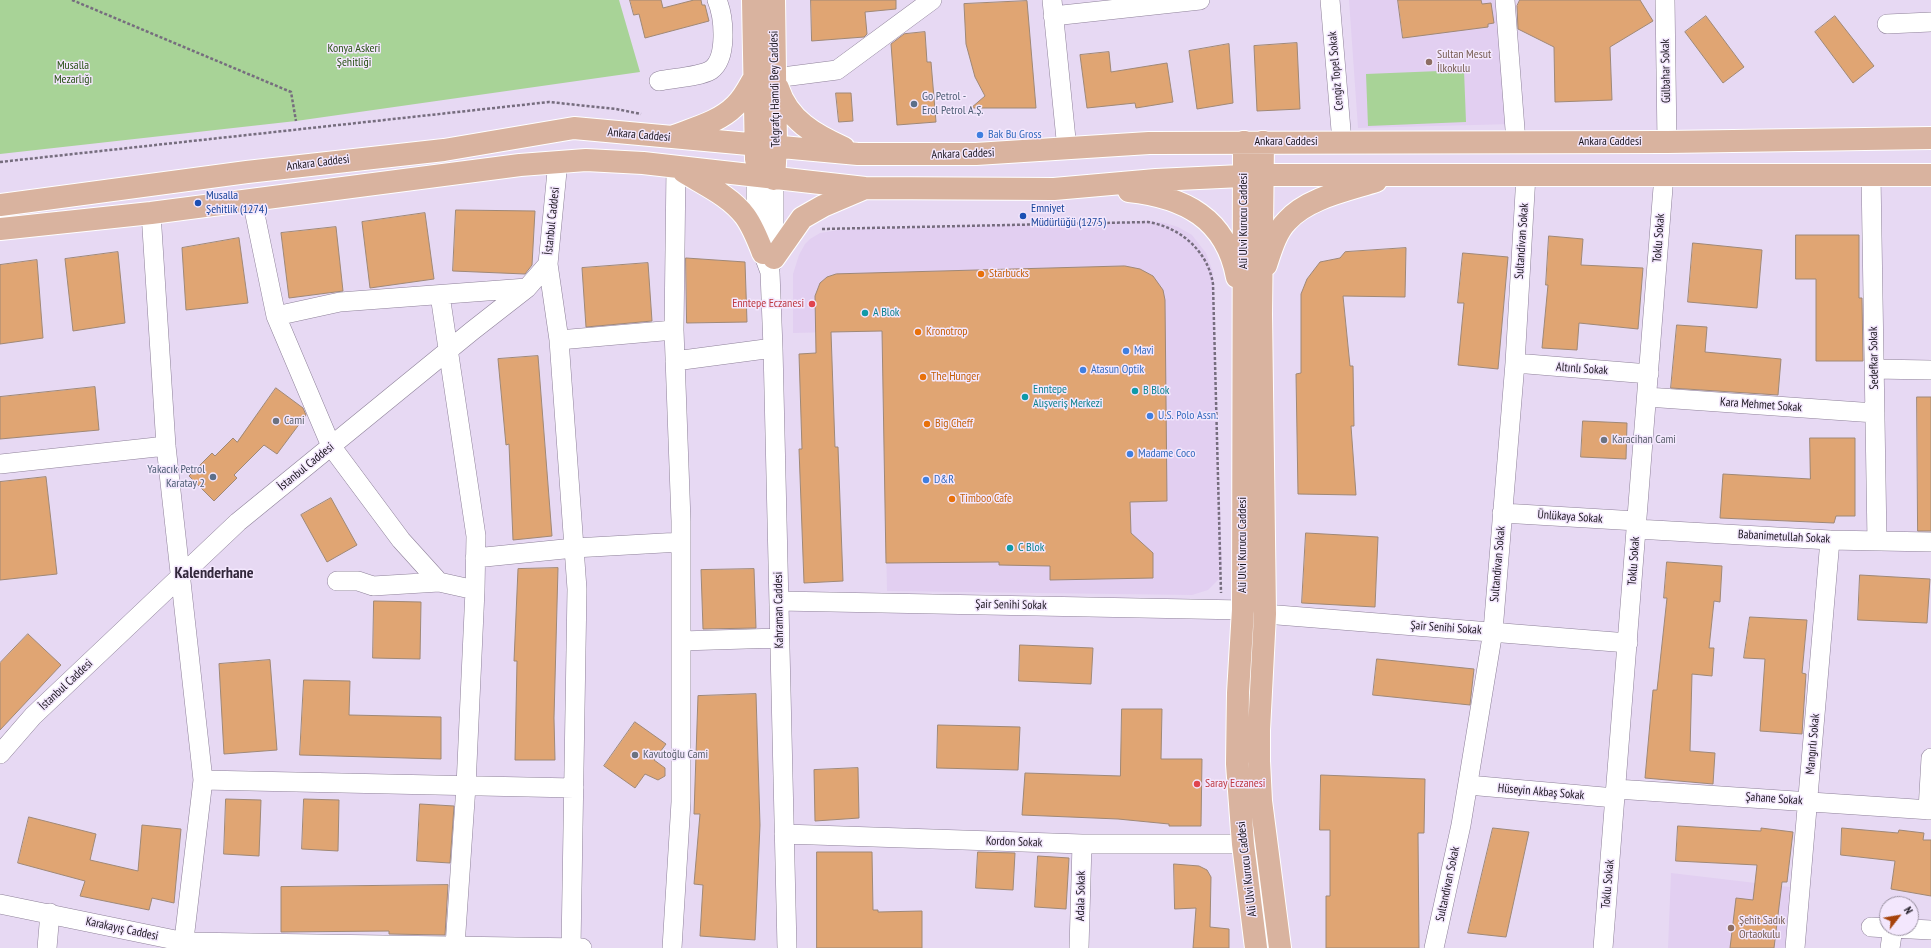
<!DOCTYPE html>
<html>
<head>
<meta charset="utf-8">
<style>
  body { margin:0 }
  #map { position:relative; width:1931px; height:948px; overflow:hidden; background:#e7d9f3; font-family:"PT Sans Narrow",sans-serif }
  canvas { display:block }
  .north { position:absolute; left:1879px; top:896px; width:40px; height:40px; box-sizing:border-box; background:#f3e7fd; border:1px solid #9c93a4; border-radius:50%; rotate:59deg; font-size:11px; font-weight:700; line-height:16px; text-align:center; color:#1a151e }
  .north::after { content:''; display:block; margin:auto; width:14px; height:18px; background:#a6430b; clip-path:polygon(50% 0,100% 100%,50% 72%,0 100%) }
</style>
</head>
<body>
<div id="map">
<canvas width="1931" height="948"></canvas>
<div class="north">N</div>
</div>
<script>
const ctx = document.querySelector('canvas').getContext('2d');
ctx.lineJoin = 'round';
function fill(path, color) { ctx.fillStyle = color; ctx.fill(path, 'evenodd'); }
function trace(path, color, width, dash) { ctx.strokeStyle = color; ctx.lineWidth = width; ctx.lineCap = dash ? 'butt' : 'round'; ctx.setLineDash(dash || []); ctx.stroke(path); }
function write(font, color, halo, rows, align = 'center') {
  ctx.font = font + ' "PT Sans Narrow",sans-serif'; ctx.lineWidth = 3; ctx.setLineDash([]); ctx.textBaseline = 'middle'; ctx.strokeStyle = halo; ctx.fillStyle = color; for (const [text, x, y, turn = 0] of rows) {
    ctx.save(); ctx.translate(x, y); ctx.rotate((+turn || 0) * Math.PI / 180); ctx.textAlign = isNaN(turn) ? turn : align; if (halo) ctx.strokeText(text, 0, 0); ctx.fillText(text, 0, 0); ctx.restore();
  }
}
fill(new Path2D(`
  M1349,0H1497L1512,124L1358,128Z
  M1151,221L1165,223L1178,227L1192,235L1206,253L1213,272L1222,565L1219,579L1208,590L1192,595L887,591L882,331L793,333V274L799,255L805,244L810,239L820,233L838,230Z
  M1671,873L1798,888L1790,948H1668Z`), '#e2cff1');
fill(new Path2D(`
  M0,0H619L640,72L296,121L0,154Z
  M1464,70L1466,122L1368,126L1366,74Z`), '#a8d397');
const building = new Path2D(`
  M630,0H661L663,8L694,0H701L702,5H705L709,21L645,38L639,14L634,15Z
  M811,0H896V9L865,12L867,34L864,37L812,41Z
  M1398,0H1481L1482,4L1491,3L1494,23L1488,24V27L1403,38Z
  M1520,0H1640L1653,21L1610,47L1612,100L1555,102L1554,47L1518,29L1517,6Z
  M1027,1L1036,108H971L985,96L975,77L966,44L964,4Z
  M1706,16L1744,67L1723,83L1685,32Z
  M1835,16L1874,66L1853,83L1815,32Z
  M925,32L927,62H931L936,122L897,125L891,44L904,34Z
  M1297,43L1300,109L1257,111L1254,46Z
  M1229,44L1233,103L1197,109L1189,51Z
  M1109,52L1111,72L1167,63L1173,102L1136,108L1135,103L1087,108L1080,55Z
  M836,93H851L853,121L839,122Z
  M456,210L535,211L532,265L525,274L453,271Z
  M425,213L434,279L370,288L362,222Z
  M336,227L343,291L289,298L281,233Z
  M1796,235H1859V298H1862L1863,361H1816V279H1796Z
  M1549,236L1583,239L1581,265L1643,268L1638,329L1579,323L1577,350L1542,348L1548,285H1546Z
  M239,238L248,303L186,310L182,248Z
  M1693,243L1762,250L1757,308L1688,302Z
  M1406,248L1405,297L1343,296L1350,366H1353L1354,426H1351L1356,495L1298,494L1296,374L1301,373V294L1307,279L1320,262L1340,258L1345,252Z
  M118,252L125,323L73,331L65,259Z
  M1463,253L1508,257L1498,369L1458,365L1464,303H1458Z
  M686,258L745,262L747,322L687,323Z
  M37,260L43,338L0,344V265Z
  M648,263L652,321L586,327L582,268Z
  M1125,266L1140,269L1153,276L1163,290L1165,300L1167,501L1130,502L1131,533L1153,553V578L1050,580V566L999,565V562L886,563L882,331L831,332L835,447H838L843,581L804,583L799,449H802L799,354L816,353L815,296L820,283L827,277L836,274Z
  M1677,325L1707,327L1705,352L1781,359L1778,395L1671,388Z
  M538,356L552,536L513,540L509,444L506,445L498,359Z
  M95,387L99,430L0,439V397Z
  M276,388L303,408L306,415L277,454L264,445L234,475L237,478L214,501L189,476L212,453L215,456L233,438L237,442Z
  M1917,397H1931V531H1918Z
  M1583,421L1627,423L1626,459L1581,457Z
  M1810,438H1855V516H1836L1834,523L1720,518L1723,474L1810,479Z
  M46,477L57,574L0,580V482Z
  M331,498L357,545L327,562L301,515Z
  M1306,533L1378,537L1375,607L1302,603Z
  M1667,562L1722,566L1720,602L1714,601L1709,648H1714L1712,676L1692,674L1690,751L1715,753L1713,784L1645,778L1653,690H1657L1667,598H1664Z
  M558,568L554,718L555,760H515L517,661H514L518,569Z
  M754,569L756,628L703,629L701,570Z
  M1860,575L1930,579L1927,623L1858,620Z
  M374,601L421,602L420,659L373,658Z
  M1750,617L1807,620L1802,673L1806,674L1802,734L1760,731L1765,659L1744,658Z
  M28,634L61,665L0,730V663Z
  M1020,645L1093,648L1091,684L1019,681Z
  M1377,659L1474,669L1470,705L1373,695Z
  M270,660L277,750L224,754L219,664Z
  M304,680L350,681L349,715L441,717V759L300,755Z
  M756,694L760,825L755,940L700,936L703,885L694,884L700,814H694L698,696Z
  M1122,709H1162L1161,759H1202L1201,826H1169V824L1118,819L1022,815L1025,773L1120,776Z
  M635,722L666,744L654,760L665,768V776L658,780L645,774L635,788L604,766Z
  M938,725L1020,727L1018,770L937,768Z
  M858,768L859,818L815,821L814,770Z
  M1321,775L1425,779L1424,833H1418L1419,948H1326V896H1330V830H1320Z
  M226,799L261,800L259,856L224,854Z
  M304,799L339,800L338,851L302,849Z
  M420,804L454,806L450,863L417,861Z
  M29,817L96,834L90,860L138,871L142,825L181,829L174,903L152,898L149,910L80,896L85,881L18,863Z
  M1678,826L1761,831V828L1793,832L1787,882H1782L1774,948H1730L1736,898L1753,900L1757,865L1676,861Z
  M1493,828L1529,832L1506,937L1468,933Z
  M1842,828L1898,833L1899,830L1924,833L1923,840H1931V896L1891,889L1895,861L1841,855Z
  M817,852H872L873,910H878V912L922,911V948H817Z
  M978,852L1015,853L1013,890L976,888Z
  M1038,856L1069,858L1066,909L1035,907Z
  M1174,864L1199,866L1207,870L1211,877L1210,927L1229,929V948H1193L1196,908L1175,909Z
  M448,885L445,935L389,934V931L281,932V887Z`);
fill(building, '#e0a573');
trace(building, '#9f8876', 1);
const minor = new Path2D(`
  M1052,0L1067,149
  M1330,0L1342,142
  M1505,0L1516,142
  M1665,0L1667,142
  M1053,16L1200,0
  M1887,24L1931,22
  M775,78L837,70L932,0
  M659,81C673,78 699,77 711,70C728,58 724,17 717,0
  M558,161L548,264L559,340L577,589L571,948
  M1871,175L1877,541
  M756,177V210L763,253L770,272L773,348L787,948
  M252,200L276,316L331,446L401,540L439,582L475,590
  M151,213L166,446L203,780L183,948
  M772,263L774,244V179
  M440,295L476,536L475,590L466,786L455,946
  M276,316L340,302L527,288
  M559,340L674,330
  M675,361L773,348
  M1515,363L1649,374
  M1874,369L1931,370
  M1647,397L1875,413
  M0,464L166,446
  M1502,513L1637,521
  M1636,529L1830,540L1931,542
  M475,558L574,548L681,542
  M337,581H358L373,586L439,582
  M779,601L1243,610
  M1265,614L1628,643
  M681,641L779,638
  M0,754L33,716L238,522L472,331L527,288L548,264
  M203,780L574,788
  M1468,785L1615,798
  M1616,789L1931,810
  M1928,810L1931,758
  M784,834L1082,844H1243
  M0,904L185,942L582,948
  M1871,927L1887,928
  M1892,928L1931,930
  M47,948L50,913
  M672,948L681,802V521L674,330L676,167
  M1079,948L1082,844
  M1434,948L1461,825L1493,631L1515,363L1526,175
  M1603,948L1664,175
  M1795,948L1830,540
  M1890,948L1893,928`);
const major = new Path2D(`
  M753,0L756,159
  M774,0L776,146L774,179
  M778,88C788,120 815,135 844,148
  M674,136C695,128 719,122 735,106C743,99 749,87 754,78
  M1244,142L1243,610L1238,693L1237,764L1243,844L1256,948
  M1263,142L1261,314L1265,614L1259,730V761L1261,801L1280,948
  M684,172C705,185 730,196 745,216C753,227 758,240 763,253
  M1129,191C1184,197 1226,218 1237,277
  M0,205L247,172L444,150L574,128L858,154H976L1149,143L1667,142L1931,138
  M0,229L151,213L520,165L586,160L643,163L865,188L1054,189L1156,180L1263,175H1931
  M774,258L802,218L823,206L863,189
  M1266,265C1271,250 1276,232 1287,221C1307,198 1348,190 1376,181`);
trace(minor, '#8e8199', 20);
trace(major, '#fff', 24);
trace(new Path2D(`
  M72,0L291,92L296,121
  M0,162L549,102L616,109L641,114
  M822,229L1148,222C1180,227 1208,251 1213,284L1221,593`), '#766d7e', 2.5, [3, 2]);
trace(minor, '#fff', 19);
trace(major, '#d9b39f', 22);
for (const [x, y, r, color] of [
  [1429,62,4,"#8d6e63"],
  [914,104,4,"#5c6f8a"],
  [980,135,4,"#3f7fe0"],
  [198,203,4,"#1a4fb4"],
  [1023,216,4,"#1a4fb4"],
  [981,274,4,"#e8710a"],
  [812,304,4,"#e0444e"],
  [865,313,4,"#0f9aa8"],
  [918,332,4,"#e8710a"],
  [1126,351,4,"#3f7fe0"],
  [1083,370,4,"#3f7fe0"],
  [923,377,4,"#e8710a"],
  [1135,391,4,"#0f9aa8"],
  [1025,397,4,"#0f9aa8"],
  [1150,416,4,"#3f7fe0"],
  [276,421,4,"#6b7280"],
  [927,424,4,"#e8710a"],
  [1604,440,4,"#6b7280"],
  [1130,454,4,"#3f7fe0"],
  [213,477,4,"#5c6f8a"],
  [926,480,4,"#3f7fe0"],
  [952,499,4,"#e8710a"],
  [1010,548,4,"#0f9aa8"],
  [635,755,4,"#6b7280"],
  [1197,784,4,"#e0444e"],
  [1731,928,4,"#8d6e63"]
]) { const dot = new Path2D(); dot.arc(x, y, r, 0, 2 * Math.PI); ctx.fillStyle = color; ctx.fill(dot); trace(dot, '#f3e7fd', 1.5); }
write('12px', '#275013', '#f3e7fd', [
  ["Konya Askeri",354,49],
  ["Şehitliği",354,63],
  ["Musalla",73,66],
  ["Mezarlığı",73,80]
]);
write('12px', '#785e54', '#f3e7fd', [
  ["Sultan Mesut",1437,55],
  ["İlkokulu",1437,69],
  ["Şehit Sadık",1739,921],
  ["Ortaokulu",1739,935]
], 'left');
write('12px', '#1a151e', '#f3e7fd', [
  ["Cengiz Topel Sokak",1336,71,-95],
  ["Gülbahar Sokak",1666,71,-91],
  ["Telgrafçı Hamdi Bey Caddesi",775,89,-91],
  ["Ankara Caddesi",639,135,5],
  ["Ankara Caddesi",1286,142],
  ["Ankara Caddesi",1610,142],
  ["Ankara Caddesi",963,154,-2],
  ["Ankara Caddesi",318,163,-7],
  ["İstanbul Caddesi",552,221,-84],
  ["Ali Ulvi Kurucu Caddesi",1244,221,-90],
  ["Toklu Sokak",1659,238,-86],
  ["Sultandivan Sokak",1522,241,-86],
  ["Sedefkar Sokak",1874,358,-91],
  ["Altınlı Sokak",1582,369,4],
  ["Kara Mehmet Sokak",1761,405,4],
  ["İstanbul Caddesi",306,467,-39],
  ["Ünlükaya Sokak",1570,517,4],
  ["Babanimetullah Sokak",1784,537,3],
  ["Ali Ulvi Kurucu Caddesi",1243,545,-90],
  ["Toklu Sokak",1634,561,-86],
  ["Sultandivan Sokak",1498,564,-85],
  ["Şair Senihi Sokak",1011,605,1],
  ["Kahraman Caddesi",779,610,-91],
  ["Şair Senihi Sokak",1446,628,4],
  ["İstanbul Caddesi",66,685,-43],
  ["Mangırlı Sokak",1813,744,-85],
  ["Hüseyin Akbaş Sokak",1541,792,5],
  ["Şahane Sokak",1774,799,4],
  ["Kordon Sokak",1014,842,2],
  ["Ali Ulvi Kurucu Caddesi",1247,869,-97],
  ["Sultandivan Sokak",1448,884,-78],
  ["Toklu Sokak",1608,884,-85],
  ["Adala Sokak",1081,896,-89],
  ["Karakayış Caddesi",122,929,12]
]);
write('12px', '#4e5e75', '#f3e7fd', [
  ["Go Petrol -",922,97],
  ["Erol Petrol A.Ş.",922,111],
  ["Yakacık Petrol",205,470,"right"],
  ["Karatay 2",205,484,"right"]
], 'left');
write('12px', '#366cbe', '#f3e7fd', [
  ["Bak Bu Gross",988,135],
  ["Mavi",1134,351],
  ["Atasun Optik",1091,370],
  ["U.S. Polo Assn.",1158,416],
  ["Madame Coco",1138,454],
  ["D&R",934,480]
], 'left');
write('12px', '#164399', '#f3e7fd', [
  ["Musalla",206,196],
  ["Şehitlik (1274)",206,210],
  ["Emniyet",1031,209],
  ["Müdürlüğü (1275)",1031,223]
], 'left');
write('12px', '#c56008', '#f3e7fd', [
  ["Starbucks",989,274],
  ["Kronotrop",926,332],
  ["The Hunger",931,377],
  ["Big Cheff",935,424],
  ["Timboo Cafe",960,499]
], 'left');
write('12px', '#be3a42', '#f3e7fd', [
  ["Enntepe Eczanesi",804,304],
  ["Saray Eczanesi",1205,784,"left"]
], 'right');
write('12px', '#0d838f', '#f3e7fd', [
  ["A Blok",873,313],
  ["Enntepe",1033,390],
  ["Alışveriş Merkezi",1033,404],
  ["B Blok",1143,391],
  ["C Blok",1018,548]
], 'left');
write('12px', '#5b616d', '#f3e7fd', [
  ["Cami",284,421],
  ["Karacihan Cami",1612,440],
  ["Kavutoğlu Cami",643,755]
], 'left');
write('bold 16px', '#32273b', '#f3e7fd', [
  ["Kalenderhane",214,573]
]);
</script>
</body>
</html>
